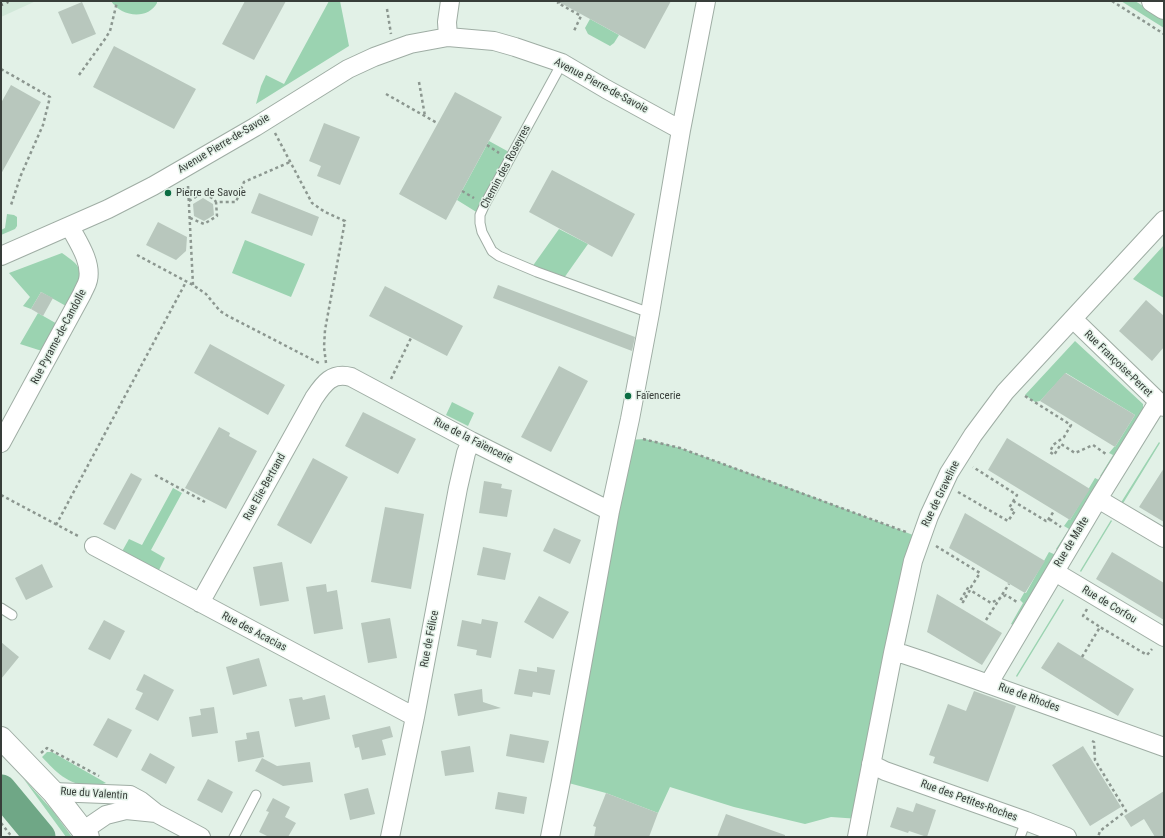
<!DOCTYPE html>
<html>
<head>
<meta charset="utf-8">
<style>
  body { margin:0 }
  #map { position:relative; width:1165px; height:838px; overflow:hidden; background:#e2f1e7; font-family:"Roboto Condensed",sans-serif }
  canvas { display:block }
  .frame { position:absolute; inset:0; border:2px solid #383e3a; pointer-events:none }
</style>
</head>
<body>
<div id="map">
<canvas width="1165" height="838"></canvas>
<div class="frame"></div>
</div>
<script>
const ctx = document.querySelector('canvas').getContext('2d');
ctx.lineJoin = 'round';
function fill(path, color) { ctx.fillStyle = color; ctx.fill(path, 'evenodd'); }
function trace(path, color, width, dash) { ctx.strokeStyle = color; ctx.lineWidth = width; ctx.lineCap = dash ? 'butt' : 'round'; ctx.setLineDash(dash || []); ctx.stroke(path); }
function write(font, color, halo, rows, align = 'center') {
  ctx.font = font + ' "Roboto Condensed",sans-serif'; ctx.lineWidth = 3; ctx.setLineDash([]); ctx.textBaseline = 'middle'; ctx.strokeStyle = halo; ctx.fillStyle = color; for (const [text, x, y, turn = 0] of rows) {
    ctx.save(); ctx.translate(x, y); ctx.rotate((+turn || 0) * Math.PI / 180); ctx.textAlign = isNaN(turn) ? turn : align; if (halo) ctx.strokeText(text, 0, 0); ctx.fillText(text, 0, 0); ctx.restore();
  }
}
fill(new Path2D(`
  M1,1H36L1,17Z`), '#d1e8d9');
fill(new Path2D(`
  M111,1H157V3C148,20 121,17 111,1Z
  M329,1H340L349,46L256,104L261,86L266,75L284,84Z
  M1121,1H1135L1164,19V28Z
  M590,19L619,35L614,43L610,46L588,34L585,28Z
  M489,141L509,152L478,213L457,200Z
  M7,214L14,215L17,217V226L15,229L1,235V230L5,228Z
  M559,229L588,244L564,278L532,267Z
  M245,240L305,264L291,297L232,273Z
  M1164,245V298L1133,279Z
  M62,253C66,256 71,259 75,263C87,274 72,294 66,306L41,292L31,309L23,306L30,297L9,273Z
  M38,313L59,325L45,352L20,344Z
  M1075,341L1143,404V411L1104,478L1100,476L1113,455L1109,453L1114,447H1115L1135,415L1066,373L1040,401L1035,402L1025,395Z
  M452,402L474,413L468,426L446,415Z
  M645,439L680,448L792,489L921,538L860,819L831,817L805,824L734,807L670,787L658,813L606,793L561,781L628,440Z
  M1159,442L1160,443L1122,505L1120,504Z
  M1095,478L1101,481L1058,551L1056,549L1069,529L1064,526L1069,519L1070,520Z
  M173,488L182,493L151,550L165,558L157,574L120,555L129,539L142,545Z
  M1111,520L1112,521L1081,572L1080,571Z
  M1049,552L1056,555L1013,625L1011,624L1023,603L1020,600L1024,593H1026Z
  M1063,599L1064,600L1017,677L1016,676Z
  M47,752H52L106,783C102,785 96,784 91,785C69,786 56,772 42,757Z
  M23,778L53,811L72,837H66Z`), '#9bd3b1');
trace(new Path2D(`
  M1,790L40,837`), '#6fa786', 31);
fill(new Path2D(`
  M245,1H286L254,60L222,44Z
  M557,1H671L645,49Z
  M82,2L96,34L72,44L58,12Z
  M114,46L196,89L174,129L93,87Z
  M11,85L41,102L1,174V103Z
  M455,92L502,117L446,220L399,194Z
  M324,123L360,137L340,185L317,176L321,166L309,161Z
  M552,170L635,214L612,257L529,212Z
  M259,193L319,217L312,236L251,213Z
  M203,198L213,204L214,215L204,221L194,216L193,204Z
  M158,222L187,237L186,251L176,260L146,245Z
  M498,285L635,337L632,351L493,298Z
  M385,286L463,326L447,356L369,316Z
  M41,292L53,298L43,316L31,309Z
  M1146,300L1164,316V347L1152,361L1119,331Z
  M210,344L285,385L268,415L194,373Z
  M559,366L588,381L551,452L521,437Z
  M1065,373L1135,415L1115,447L1040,401Z
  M363,412L416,439L398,474L345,446Z
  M219,427L230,433L229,436L257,451L226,509L185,488Z
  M1007,438L1090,489L1070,520L988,470Z
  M313,458L348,477L311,544L277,525Z
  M1164,468V522L1139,507Z
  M131,473L142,479L115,530L103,524Z
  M484,481L502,484L501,488L512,490L507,517L479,513Z
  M385,507L424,514L411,589L371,582Z
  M965,513L1045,561L1025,593L949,548Z
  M554,528L581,540L570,564L543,551Z
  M483,547L511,553L505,580L477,575Z
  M1112,552L1164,583V620L1096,579Z
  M282,562L289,601L260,606L253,567Z
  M42,564L53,587L26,600L15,578Z
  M326,584L327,592L337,590L343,629L314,634L306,587Z
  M937,594L1002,633L982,665L927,632Z
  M539,596L569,612L553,639L524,622Z
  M390,618L397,658L368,663L361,623Z
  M482,619L498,622L491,658L476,655L477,650L457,646L462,620L481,624Z
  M104,620L125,631L110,660L88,649Z
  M1,642L19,657L1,679Z
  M1058,642L1134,689L1118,716L1041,668Z
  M259,658L267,686L233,695L226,667Z
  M537,667L555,670L550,695L533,692L532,697L514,694L519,669L537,672Z
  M144,674L174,690L158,721L135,709L143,693L136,690Z
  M482,689L483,702L501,708L458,716L454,694Z
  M974,691L1016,706L988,782L933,763L935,757L929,755L948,704L966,711Z
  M325,695L330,719L295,727L289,699L302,697L303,700Z
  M214,707L218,733L192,737L189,717L201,715L200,709Z
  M108,718L132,730L117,758L93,745Z
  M390,726L393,737L382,740L386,755L362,760L359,747L355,748L352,735Z
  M259,731L264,757L238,762L235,741L247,739L246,733Z
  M510,734L549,741L544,763L506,756Z
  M470,746L474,772L445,776L441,751Z
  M1083,746L1121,807L1090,826L1052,765Z
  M150,753L175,767L166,784L141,770Z
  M262,758L277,766L310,762L313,782L283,786L255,771Z
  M208,779L233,792L222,813L197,800Z
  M368,788L375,814L350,820L344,794Z
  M1164,791V837H1155L1144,819L1131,827L1124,816Z
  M498,792L527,797L524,814L495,809Z
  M606,793L658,813L649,837H594L596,827L593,826Z
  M273,798L290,807L285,817L296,823L288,837H269L259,832L269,812L266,811Z
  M916,803L936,810L927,837L909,831L908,833L890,827L897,807L913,812Z
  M726,814L785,835V837H717Z`), '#b8c7bd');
const service = new Path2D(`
  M562,63L485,204L480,215V223L482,232L492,251L499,256L537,272L650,313
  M1,608L12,615
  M234,837L256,795
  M1020,837L1026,821`);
const minor = new Path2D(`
  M448,37L447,22L450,1
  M1,256L108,209L153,186L255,127L348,69L374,57L410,44L448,37L494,41L515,47L562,63L606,89L681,130
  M1073,319L1164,407
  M1,443L82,294C84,289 87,285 88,280C92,262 78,242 70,227
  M1098,499L1164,538
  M94,546L415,717
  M1055,572L1164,637
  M200,603L314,398C324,383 332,372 351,377L471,441L610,511
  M893,653L903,654L924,661L1164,747
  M989,683L1098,499L1158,402
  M871,764L885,771L1026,821L1067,837
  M53,792L130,795L141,801L156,813L201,837
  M84,830L106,815L126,810L156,813
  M390,837L415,717L458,488L466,453L471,441
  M550,837L561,781L610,511L630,419L650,313L681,130L706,1
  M857,837L893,653L913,561L929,516L949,473L973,435L1005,392L1164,220`);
const tertiary = new Path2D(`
  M1153,1L1164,8`);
const secondary = new Path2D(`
  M1,738L53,792L88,837`);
trace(service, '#9fada4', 11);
trace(minor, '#9fada4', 20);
trace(tertiary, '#9fada4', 24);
trace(secondary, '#9fada4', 24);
trace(new Path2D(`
  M560,1L558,3L581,16L574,31
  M1112,1L1164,34
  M387,9L391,34
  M1,69L50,97L43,125L21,175L11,205
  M79,75L105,39L110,31L117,2
  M419,82L425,116
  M386,94L437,123
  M275,133L312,203L325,212L345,221L325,330L324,347L326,363
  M487,145L499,153
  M188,186L193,285
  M462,191L474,198
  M189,201L202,193L214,199L216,202H236L244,182L290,162
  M190,218L204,224L217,216L216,202
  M137,255L193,285L206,294L220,311L228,316L321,364
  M391,379L411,338
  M1025,396L1071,425L1064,437L1053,445L1050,452L1054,455L1061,444L1075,453L1093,445L1106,454
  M643,439L680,448L906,532
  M155,475L205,502
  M958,492L1008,521L1015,511L1009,508L1017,495L973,467
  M1,495L80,537
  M1013,501L1046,521L1051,520L1061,527
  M1048,520L1054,511
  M56,525L186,282
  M936,546L980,573L971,587L969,586L960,601L963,602L970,590L991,603L1006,595L1017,602
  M1087,609L1083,616L1100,627
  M986,620L1009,584
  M1082,657L1100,627L1147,655L1152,649
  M1092,741L1094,742L1095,760L1126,811L1100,831L1098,837
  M41,753L47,748L99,776
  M1,823L12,837`), '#8c9790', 2.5, [3, 3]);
trace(service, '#fff', 9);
trace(minor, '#fff', 18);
trace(tertiary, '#fff', 22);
trace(secondary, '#fff', 22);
trace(new Path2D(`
  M1,5L10,1`), '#767f79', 3, [2, 4]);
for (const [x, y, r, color] of [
  [168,193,4,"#0b6d43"],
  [628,396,4,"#0b6d43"]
]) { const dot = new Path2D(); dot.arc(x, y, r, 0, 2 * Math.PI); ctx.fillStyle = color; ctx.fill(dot); trace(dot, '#e2f1e7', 1.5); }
write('11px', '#383e3a', '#e2f1e7', [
  ["Avenue Pierre-de-Savoie",601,86,28],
  ["Avenue Pierre-de-Savoie",224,144,-31],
  ["Chemin des Roseyres",506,167,-62],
  ["Rue Pyrame-de-Candolle",59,337,-62],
  ["Rue Françoise-Perret",1118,364,44],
  ["Rue de la Faïencerie",473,441,27],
  ["Rue Elie-Bertrand",265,487,-61],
  ["Rue de Graveline",941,494,-64],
  ["Rue de Malte",1072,542,-59],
  ["Rue de Corfou",1109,605,31],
  ["Rue des Acacias",254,632,28],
  ["Rue de Félice",430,639,-79],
  ["Rue de Rhodes",1029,698,20],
  ["Rue du Valentin",94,794,4],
  ["Rue des Petites-Roches",969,801,20]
]);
write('11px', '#383e3a', '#e2f1e7', [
  ["Pierre de Savoie",176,193],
  ["Faïencerie",636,396]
], 'left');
</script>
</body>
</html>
